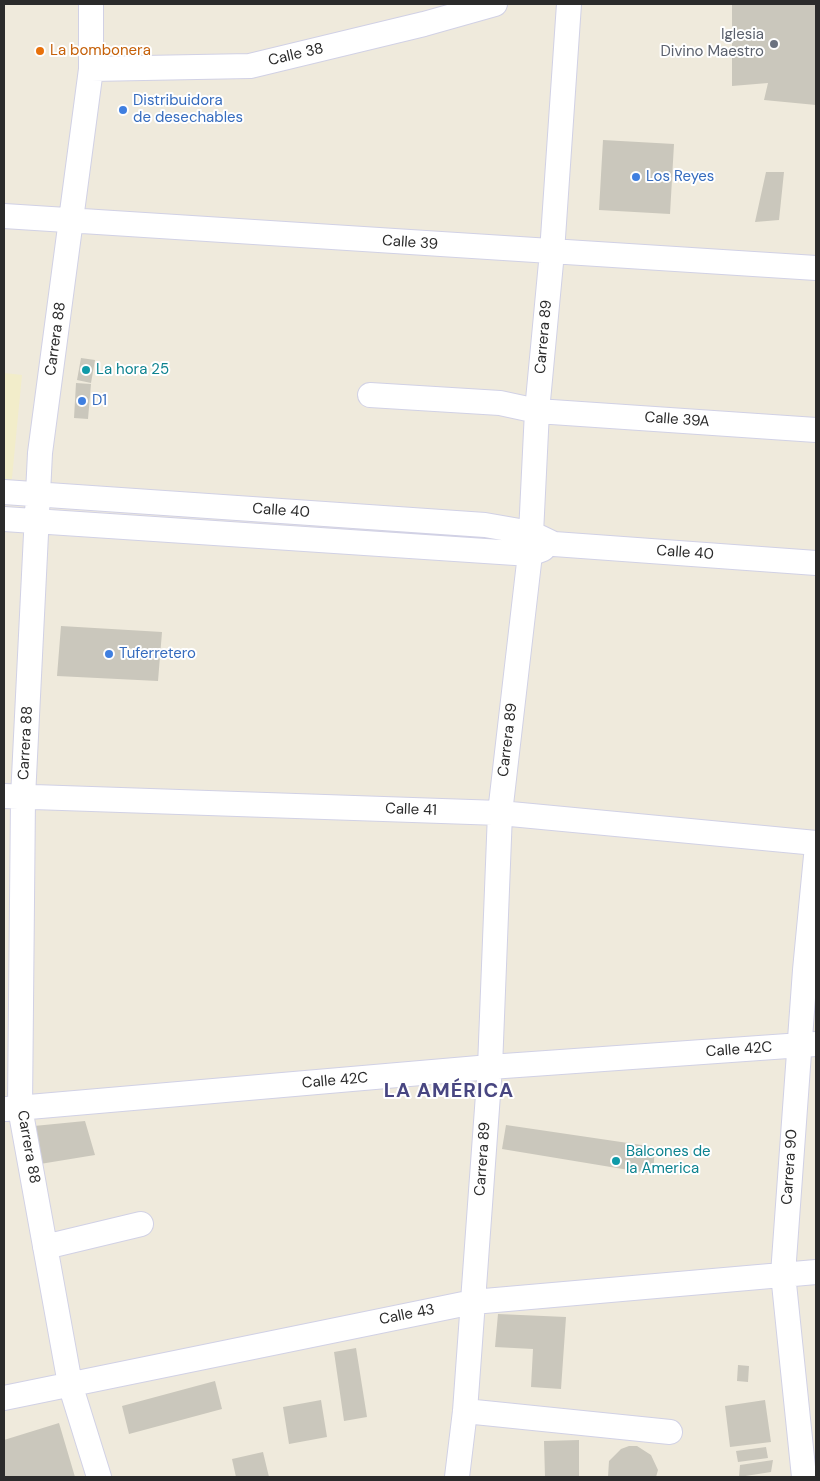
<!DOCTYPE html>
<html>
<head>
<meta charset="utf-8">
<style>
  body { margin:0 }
  #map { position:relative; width:820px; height:1481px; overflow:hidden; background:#efeadc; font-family:"DM Sans",sans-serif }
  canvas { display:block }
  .frame { position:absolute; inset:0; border:5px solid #2b2b2b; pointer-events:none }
</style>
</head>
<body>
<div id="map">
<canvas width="820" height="1481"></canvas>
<div class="frame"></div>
</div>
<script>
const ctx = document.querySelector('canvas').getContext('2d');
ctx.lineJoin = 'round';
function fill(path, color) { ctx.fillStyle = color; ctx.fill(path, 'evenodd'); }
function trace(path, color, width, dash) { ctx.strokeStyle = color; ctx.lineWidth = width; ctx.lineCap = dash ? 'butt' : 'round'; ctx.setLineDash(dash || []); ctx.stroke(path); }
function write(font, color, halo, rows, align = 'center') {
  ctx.font = font + ' "DM Sans",sans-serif'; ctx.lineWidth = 4; ctx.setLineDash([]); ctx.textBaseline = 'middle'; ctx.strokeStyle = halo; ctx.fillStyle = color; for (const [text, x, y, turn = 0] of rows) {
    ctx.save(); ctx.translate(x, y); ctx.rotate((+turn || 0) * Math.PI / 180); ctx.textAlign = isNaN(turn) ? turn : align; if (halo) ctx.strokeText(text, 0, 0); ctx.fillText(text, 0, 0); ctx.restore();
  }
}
fill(new Path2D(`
  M4,373L22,375L11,488H4Z`), '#f2edca');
fill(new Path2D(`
  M732,4H816V105L764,100L768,83L732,86Z
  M603,140L674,144L670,214L599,210Z
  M766,172H784L779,220L755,222Z
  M81,358L95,360L91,383L77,380Z
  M76,383L91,384L88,419L74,418Z
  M61,626L162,632L158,681L57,676Z
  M85,1121L95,1155L40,1164L34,1126Z
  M506,1125L655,1147L653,1174L502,1149Z
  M498,1314L566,1317L561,1389L531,1387L533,1349L495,1347Z
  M356,1348L367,1417L344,1421L334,1352Z
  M738,1365L749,1366L748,1382L737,1381Z
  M215,1381L222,1409L129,1434L122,1406Z
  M321,1400L327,1437L289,1444L283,1407Z
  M765,1400L771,1442L730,1447L725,1406Z
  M59,1423L75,1477H4V1440Z
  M579,1440V1477H545L544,1441Z
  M629,1446H637L651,1455L658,1470L656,1477H608L609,1461L621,1449Z
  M766,1447L768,1458L738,1462L736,1451Z
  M263,1452L269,1477H236L232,1459Z
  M773,1460L771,1472L739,1477L740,1465Z`), '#cac7bc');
const minor = new Path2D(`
  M91,4V69L40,453L23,797L20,1108L70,1384L99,1477
  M91,69L250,66L424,24L495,4
  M4,216L816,268
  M370,395L500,403L537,411L816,430
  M4,492L485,525L531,533L554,544L816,563
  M4,519L530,554L543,549
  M4,796L500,813L816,843
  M6,1109L490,1067L816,1044
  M45,1247L141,1224
  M4,1398L473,1302L816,1272
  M465,1411L670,1432
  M457,1477L465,1411L490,1067L500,813L530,554L537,411L552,252L569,4
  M804,1477L783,1274L805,970L816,856`);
trace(minor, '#d1d1e5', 26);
trace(minor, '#fff', 24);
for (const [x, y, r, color] of [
  [774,44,5,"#6b7280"],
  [40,51,5,"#e8710a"],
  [123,110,5,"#3f7fe0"],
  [636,177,5,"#3f7fe0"],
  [86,370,5,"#0f9aa8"],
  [82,401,5,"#3f7fe0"],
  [109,654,5,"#3f7fe0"],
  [616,1161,5,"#0f9aa8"]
]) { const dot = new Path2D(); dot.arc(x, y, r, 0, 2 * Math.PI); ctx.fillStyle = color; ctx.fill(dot); trace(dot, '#fff', 2); }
write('15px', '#5b616d', '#fff', [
  ["Iglesia",764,35],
  ["Divino Maestro",764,52]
], 'right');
write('15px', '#c56008', '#fff', [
  ["La bombonera",50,51]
], 'left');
write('15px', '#2b2b2b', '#fff', [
  ["Calle 38",296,55,-13],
  ["Calle 39",410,243,4],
  ["Carrera 89",544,337,-85],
  ["Carrera 88",56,339,-82],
  ["Calle 39A",677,420,4],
  ["Calle 40",281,511,4],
  ["Calle 40",685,553,4],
  ["Carrera 89",508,740,-83],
  ["Carrera 88",26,743,-87],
  ["Calle 41",411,810,2],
  ["Calle 42C",739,1050,-4],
  ["Calle 42C",335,1081,-5],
  ["Carrera 88",28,1147,80],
  ["Carrera 89",483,1159,-86],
  ["Carrera 90",790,1167,-86],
  ["Calle 43",407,1315,-11]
]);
write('15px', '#366cbe', '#fff', [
  ["Distribuidora",133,101],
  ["de desechables",133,118],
  ["Los Reyes",646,177],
  ["D1",92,401],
  ["Tuferretero",119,654]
], 'left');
write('15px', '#0d838f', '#fff', [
  ["La hora 25",96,370],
  ["Balcones de",626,1152],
  ["la America",626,1169]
], 'left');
ctx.letterSpacing = '1px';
write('bold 20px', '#484681', '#fff', [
  ["LA AMÉRICA",449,1092]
]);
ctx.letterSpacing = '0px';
</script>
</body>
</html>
